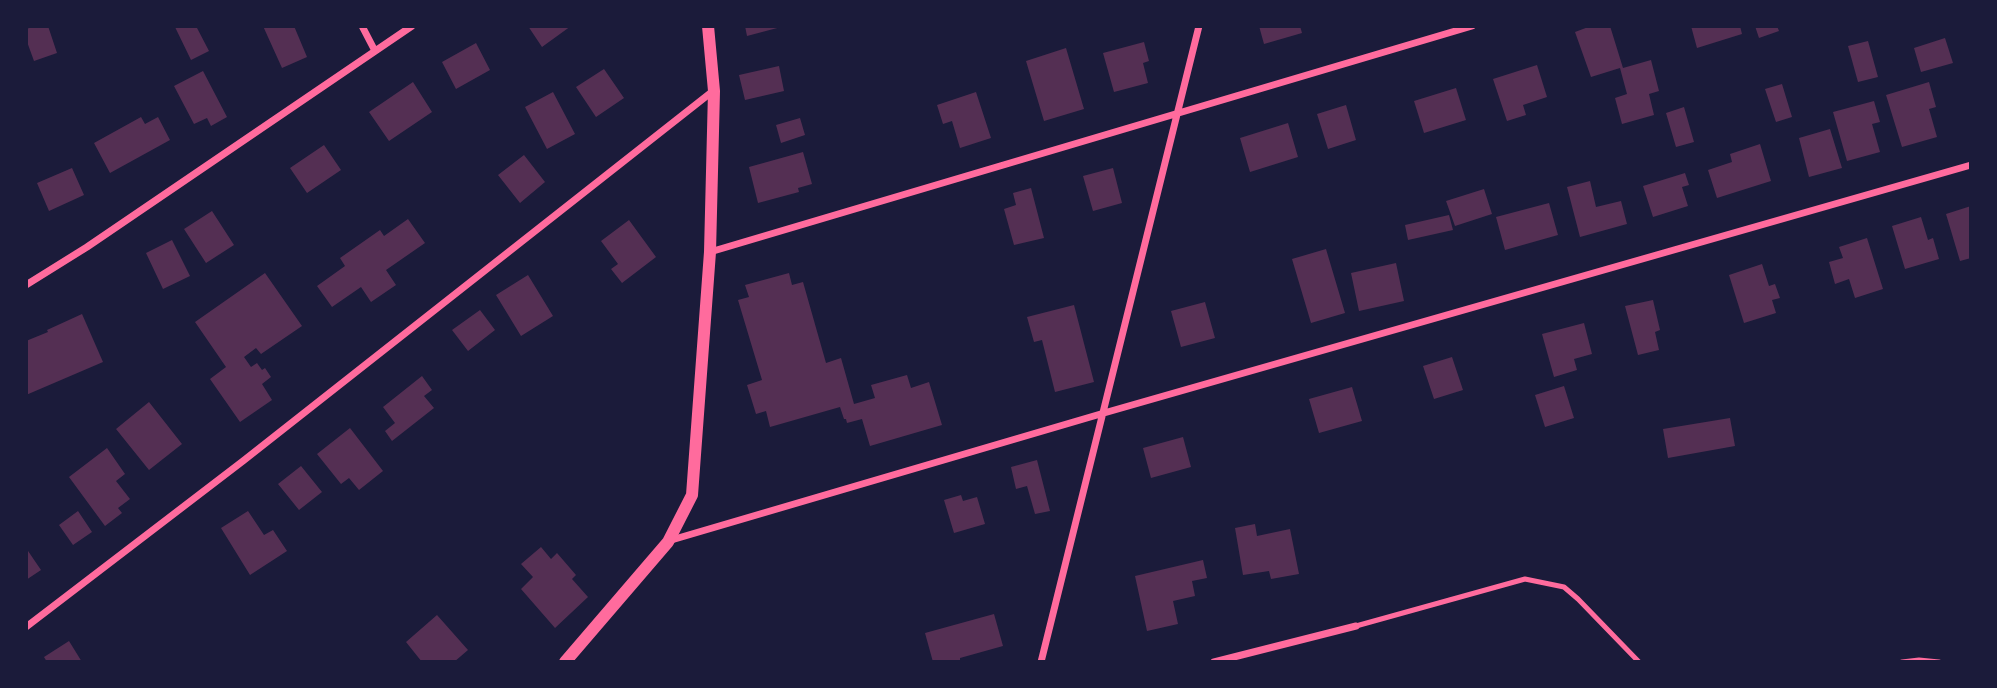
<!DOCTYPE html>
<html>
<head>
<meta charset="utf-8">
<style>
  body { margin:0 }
  #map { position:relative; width:1997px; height:688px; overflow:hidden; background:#1b1b3a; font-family:"Fira Sans Condensed",sans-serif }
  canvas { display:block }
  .frame { position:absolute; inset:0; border:28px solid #1b1b3a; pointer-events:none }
</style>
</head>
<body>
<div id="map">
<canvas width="1997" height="688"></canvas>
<div class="frame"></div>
</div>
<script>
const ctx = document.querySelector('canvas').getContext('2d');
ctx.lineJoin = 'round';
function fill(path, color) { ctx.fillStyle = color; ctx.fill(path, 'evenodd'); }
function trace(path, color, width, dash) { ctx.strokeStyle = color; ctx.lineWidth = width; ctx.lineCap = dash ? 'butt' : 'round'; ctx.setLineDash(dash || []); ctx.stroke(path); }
fill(new Path2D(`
  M36,26H48L57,53L34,61L26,39V29Z
  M176,26H196L209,51L191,60L175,27Z
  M263,26H294L307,57L282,68Z
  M528,26H571L542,47Z
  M745,26H780L781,27L747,36Z
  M1259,26H1300L1302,33L1264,44Z
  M1591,26H1610L1623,68L1651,60L1659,91L1649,94L1654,115L1622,124L1615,98L1627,94L1620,68L1591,77L1575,32Z
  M1691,26H1740L1742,34L1697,48Z
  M1755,26H1777L1779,31L1759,38Z
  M1945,38L1953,63L1921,72L1914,48Z
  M1868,41L1878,77L1858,82L1848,46Z
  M1144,42L1149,61L1143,63L1148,83L1114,92L1103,53Z
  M476,43L490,70L456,89L442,62Z
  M1066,48L1084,109L1044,121L1026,61Z
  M1537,65L1547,97L1523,105L1526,115L1507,121L1493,79Z
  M779,66L784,91L745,100L739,75Z
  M604,69L624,98L596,117L576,87Z
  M203,71L227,117L211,126L207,118L194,124L174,86Z
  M413,82L432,112L389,141L369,112Z
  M1929,82L1936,107L1929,109L1937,137L1902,147L1886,95Z
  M1782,84L1792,117L1776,122L1765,89Z
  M1456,88L1466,120L1424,133L1414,101Z
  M553,92L575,134L547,149L525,107Z
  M976,92L991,138L960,148L952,121L943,124L937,105Z
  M1874,101L1880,122L1872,124L1880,152L1847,161L1833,112Z
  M1346,105L1356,140L1328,149L1317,114Z
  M1684,107L1694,142L1676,147L1666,113Z
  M141,117L145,124L158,117L170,140L110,173L94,143Z
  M800,118L805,135L781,143L776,125Z
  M1288,123L1298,157L1250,172L1240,138Z
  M1830,129L1842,168L1809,177L1799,138Z
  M1760,144L1771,181L1717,198L1708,170L1732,162L1730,154Z
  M324,145L341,170L307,193L290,168Z
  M803,152L812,184L798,188L799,192L758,203L749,167Z
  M524,155L545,182L520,203L498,175Z
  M72,168L84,195L49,211L37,183Z
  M1113,168L1122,203L1093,211L1083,176Z
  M1685,173L1689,185L1682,187L1688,206L1653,217L1643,186Z
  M1590,181L1596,207L1621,201L1627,224L1580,237L1567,187Z
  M1031,188L1044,238L1014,245L1004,209L1016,205L1013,193Z
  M1484,189L1492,214L1455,226L1446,201Z
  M1549,203L1558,235L1505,250L1496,217Z
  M1971,206V258L1960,261L1946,214Z
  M212,211L234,245L206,263L184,229Z
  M1449,215L1453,230L1408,240L1405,225Z
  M1921,217L1928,240L1933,238L1939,259L1905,269L1892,226Z
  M408,219L425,243L386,270L396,285L371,302L361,287L332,307L317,286L345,266L340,258L380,230L384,236Z
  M629,220L656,257L622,283L611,269L618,264L601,241Z
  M1867,238L1883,289L1855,298L1849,279L1835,284L1829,262L1843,258L1839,247Z
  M172,240L190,276L163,289L146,253Z
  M1326,249L1345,313L1311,323L1292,259Z
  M1396,263L1404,301L1359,311L1351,273Z
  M1762,264L1769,286L1775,284L1780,298L1772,300L1776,313L1744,323L1729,275Z
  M265,273L302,326L261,354L256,348L244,357L251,367L257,363L262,370L265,368L271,377L262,384L272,400L240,422L210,379L226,367L195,322Z
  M789,273L792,285L803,282L826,363L841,358L854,404L875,398L871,385L907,375L911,388L929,382L942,425L870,446L862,419L847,423L846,419H844L840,407L770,427L766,411L756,414L747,385L762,380L738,300L749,297L745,285Z
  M528,275L553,316L521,336L496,295Z
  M1653,300L1660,330L1655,332L1659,350L1638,355L1625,306Z
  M1205,302L1215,338L1181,347L1171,311Z
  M1074,305L1094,382L1055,392L1042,340L1034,342L1027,317Z
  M480,310L495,330L468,351L452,330Z
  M82,314L103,362L26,395V341L48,332L47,330Z
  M1584,323L1592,354L1574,359L1577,370L1554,377L1542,334Z
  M1452,357L1463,390L1434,399L1423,366Z
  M422,376L432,390L424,396L434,408L392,441L385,431L395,423L383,407Z
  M1564,386L1574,418L1545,427L1535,395Z
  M1352,387L1362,421L1319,433L1309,399Z
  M149,402L182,444L149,470L116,429Z
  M1730,418L1735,446L1668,458L1663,429Z
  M350,428L383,471L359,490L349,478L341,484L317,454Z
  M1183,437L1191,467L1151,478L1143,448Z
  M107,448L125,474L116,481L130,499L118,508L122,513L105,526L69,477Z
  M1037,460L1050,511L1035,514L1027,486L1016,489L1011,467Z
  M301,466L322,492L299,510L278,484Z
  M961,495L963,501L977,497L985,524L954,533L944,500Z
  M78,511L92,532L73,545L59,525Z
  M248,511L264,535L273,530L287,551L250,575L221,528Z
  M1255,524L1257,536L1290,529L1299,574L1271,579L1269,571L1243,575L1235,528Z
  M541,547L551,559L557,553L576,575L572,579L588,597L555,628L521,589L533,577L521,564Z
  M26,548L41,570L26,580Z
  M1203,560L1207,578L1192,581L1195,596L1173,601L1178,624L1147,631L1135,576Z
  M994,614L1003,646L960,658V662H933L925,633Z
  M437,615L468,650L454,662H422L406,642Z
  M69,641L82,662H47L44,657Z`), '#542f53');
trace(new Path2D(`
  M1356,626L1525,579L1564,587L1578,599L1639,662
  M1902,662L1919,660L1939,662`), '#ff6b9d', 5);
trace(new Path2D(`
  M362,26L375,51
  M710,252L1472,26
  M26,285L87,247L412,26
  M668,541L1104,413L1971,165
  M26,627L243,461L713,91
  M1041,662L1199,26
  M1214,662L1356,626`), '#ff6b9d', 7);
trace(new Path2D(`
  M565,662L668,542L692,495L710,252L714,91L708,26`), '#ff6b9d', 12);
</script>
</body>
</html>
